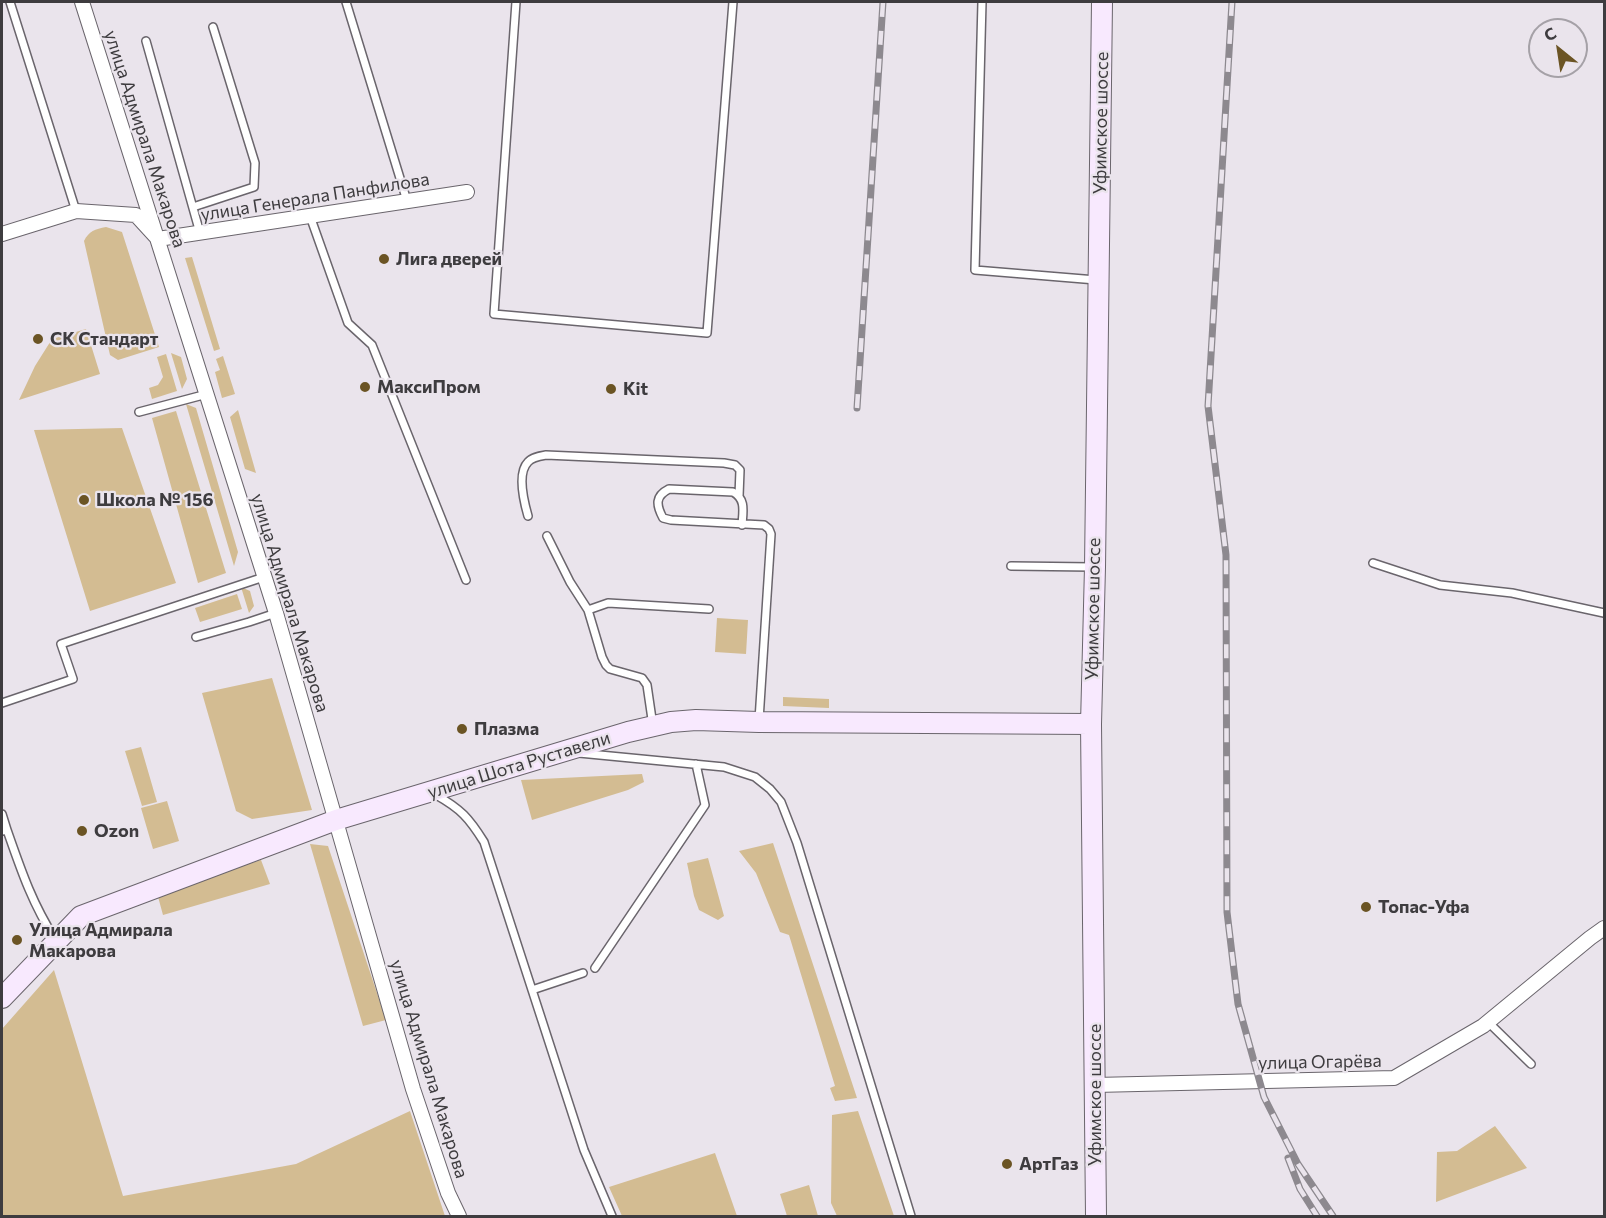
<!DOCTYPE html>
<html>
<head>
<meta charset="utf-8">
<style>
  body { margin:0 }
  #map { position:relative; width:1606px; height:1218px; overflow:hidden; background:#eae4ec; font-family:Commissioner,sans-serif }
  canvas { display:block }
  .frame { position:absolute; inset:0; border:3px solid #3e3c3f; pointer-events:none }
  .north { position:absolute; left:1528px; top:18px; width:60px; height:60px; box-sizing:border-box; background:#eae4ec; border:2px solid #a5a1a7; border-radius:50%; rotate:330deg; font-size:16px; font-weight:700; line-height:24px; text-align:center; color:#3e3c3f }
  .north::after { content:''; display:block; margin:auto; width:21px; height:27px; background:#6b5424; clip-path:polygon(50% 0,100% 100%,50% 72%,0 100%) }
</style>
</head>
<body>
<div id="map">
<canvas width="1606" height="1218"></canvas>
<div class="frame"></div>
<div class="north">С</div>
</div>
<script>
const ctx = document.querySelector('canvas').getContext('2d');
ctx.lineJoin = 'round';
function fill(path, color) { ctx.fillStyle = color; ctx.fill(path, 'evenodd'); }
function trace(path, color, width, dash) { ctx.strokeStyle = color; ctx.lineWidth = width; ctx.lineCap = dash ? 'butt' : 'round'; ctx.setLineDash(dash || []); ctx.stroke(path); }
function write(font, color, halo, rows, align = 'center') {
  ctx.font = font + ' Commissioner,sans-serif'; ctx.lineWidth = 4.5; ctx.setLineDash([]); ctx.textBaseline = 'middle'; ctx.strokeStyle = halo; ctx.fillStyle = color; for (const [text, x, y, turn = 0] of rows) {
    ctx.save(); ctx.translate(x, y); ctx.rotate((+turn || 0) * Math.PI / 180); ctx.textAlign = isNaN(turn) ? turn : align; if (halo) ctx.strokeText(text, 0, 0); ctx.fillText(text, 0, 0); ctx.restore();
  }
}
fill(new Path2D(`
  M106,227L122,232L159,347L118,360L110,355L84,241C89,231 95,229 106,227Z
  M192,257L220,349L214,351L185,258Z
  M86,329L100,374L19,400L35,366L52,339Z
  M171,353L181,357L187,379L182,389Z
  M166,354L177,391L152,399L149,388L158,385L163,377L157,357Z
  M223,356L235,394L222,398L215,372L220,370L216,359Z
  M186,404L196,408L238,552L234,566Z
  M238,410L256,473L245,469L230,417Z
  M176,411L226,573L198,583L152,418Z
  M122,428L176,583L90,611L34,430Z
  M241,587L250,591L254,606L249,613Z
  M237,594L242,609L200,622L195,608Z
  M717,618L748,620L746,654L715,652Z
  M272,678L312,810L252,819L236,811L202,693Z
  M783,697L829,699V708L783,706Z
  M141,747L157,802L142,806L125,751Z
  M642,774L644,782L628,790L532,820L521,780Z
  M167,801L179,841L153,849L141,808Z
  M773,843L857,1098L835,1101L830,1088L835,1086L789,935L780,932L756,873L739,851Z
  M310,844L328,846L386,1020L363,1026Z
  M708,858L724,916L718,920L699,910L694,896L687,863Z
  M261,860L270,884L163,915L157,893Z
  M54,970L123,1196L296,1164L410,1111L445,1216H2V1029Z
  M858,1111L894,1216H837L831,1203L832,1115Z
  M1495,1126L1527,1168L1436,1202L1437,1152L1457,1151Z
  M715,1153L737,1216H622L609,1187Z
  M809,1185L818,1216H787L780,1194Z`), '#d3bc92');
const lane = new Path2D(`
  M10,2L76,211
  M346,2L407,201
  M516,2L494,314L707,333L733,2
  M982,2L975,270L1096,280
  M146,41L200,233
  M193,207L254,187L255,163L213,27
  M310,216L348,323L372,345L466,580
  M139,412L207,394
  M528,516C524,502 517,473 528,462C532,457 540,456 546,455L724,463L735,465L740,470L739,496
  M742,525C743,511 746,499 733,492L669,489C655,496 656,505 663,518L671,520L764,525L769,529L771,534L759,720
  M547,536L570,582L588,610L602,657L606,665L610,669L642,678L647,685L653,726
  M1373,563L1440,585L1512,593L1604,613
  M1011,566L1092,567
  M588,610L608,603L709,609
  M196,637L249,622L276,613
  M2,703L73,679L61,644L264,577
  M579,753L724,767L755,777L770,789L781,802L797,843L911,1216
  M436,795C461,809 469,818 484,842L584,1150L612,1216
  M2,814L7,830
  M2,831L7,830C21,870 32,903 55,939
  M595,968L705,805L696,764
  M532,990L583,973
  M1488,1022L1531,1064`);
const street = new Path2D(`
  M82,2L276,613L413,1089L448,1193L459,1216
  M2,234L76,211L136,215L158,239L467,192
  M1095,1085L1394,1078L1483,1026L1590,938L1604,928`);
const secondary = new Path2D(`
  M2,998L81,916L336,820L628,732L671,722L696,720L759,722L1091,724
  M1096,1216L1091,724L1095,567L1102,2`);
trace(lane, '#6a656c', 10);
trace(street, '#6a656c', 16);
trace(secondary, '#6a656c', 22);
trace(lane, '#fff', 7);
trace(street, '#fff', 14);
trace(secondary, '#f8e9fe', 20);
const rail = new Path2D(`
  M1232,2L1208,406L1226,555L1227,912L1238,1004L1264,1097L1298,1164L1333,1216
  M857,408L883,2
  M1288,1158L1300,1189L1317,1216`);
trace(rail, '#8d898f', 7);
trace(rail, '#eae4ec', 4.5, [14]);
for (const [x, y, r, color] of [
  [384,259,6,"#6b5424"],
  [38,339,6,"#6b5424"],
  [365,387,6,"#6b5424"],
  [611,389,6,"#6b5424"],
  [84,500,6,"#6b5424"],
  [462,729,6,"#6b5424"],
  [82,831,6,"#6b5424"],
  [1366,907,6,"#6b5424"],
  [17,940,6,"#6b5424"],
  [1007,1164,6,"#6b5424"]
]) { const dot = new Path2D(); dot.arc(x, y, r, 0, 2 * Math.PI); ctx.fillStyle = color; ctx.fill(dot); trace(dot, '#eae4ec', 2); }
write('18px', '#3e3c3f', '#eae4ec', [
  ["Уфимское шоссе",1101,123,-89],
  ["улица Адмирала Макарова",145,139,72],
  ["улица Генерала Панфилова",315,197,-9],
  ["улица Адмирала Макарова",290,603,73],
  ["Уфимское шоссе",1093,609,-89],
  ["улица Шота Руставели",519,765,-17],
  ["улица Огарёва",1320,1062,-1],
  ["улица Адмирала Макарова",429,1069,73],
  ["Уфимское шоссе",1095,1095,-90]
]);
write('bold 18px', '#3e3c3f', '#eae4ec', [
  ["Лига дверей",396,259],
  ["СК Стандарт",50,339],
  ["МаксиПром",377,387],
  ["Kit",623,389],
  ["Школа № 156",96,500],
  ["Плазма",474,729],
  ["Ozon",94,831],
  ["Топас-Уфа",1378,907],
  ["Улица Адмирала",29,930],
  ["Макарова",29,951],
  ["АртГаз",1019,1164]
], 'left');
</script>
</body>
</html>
